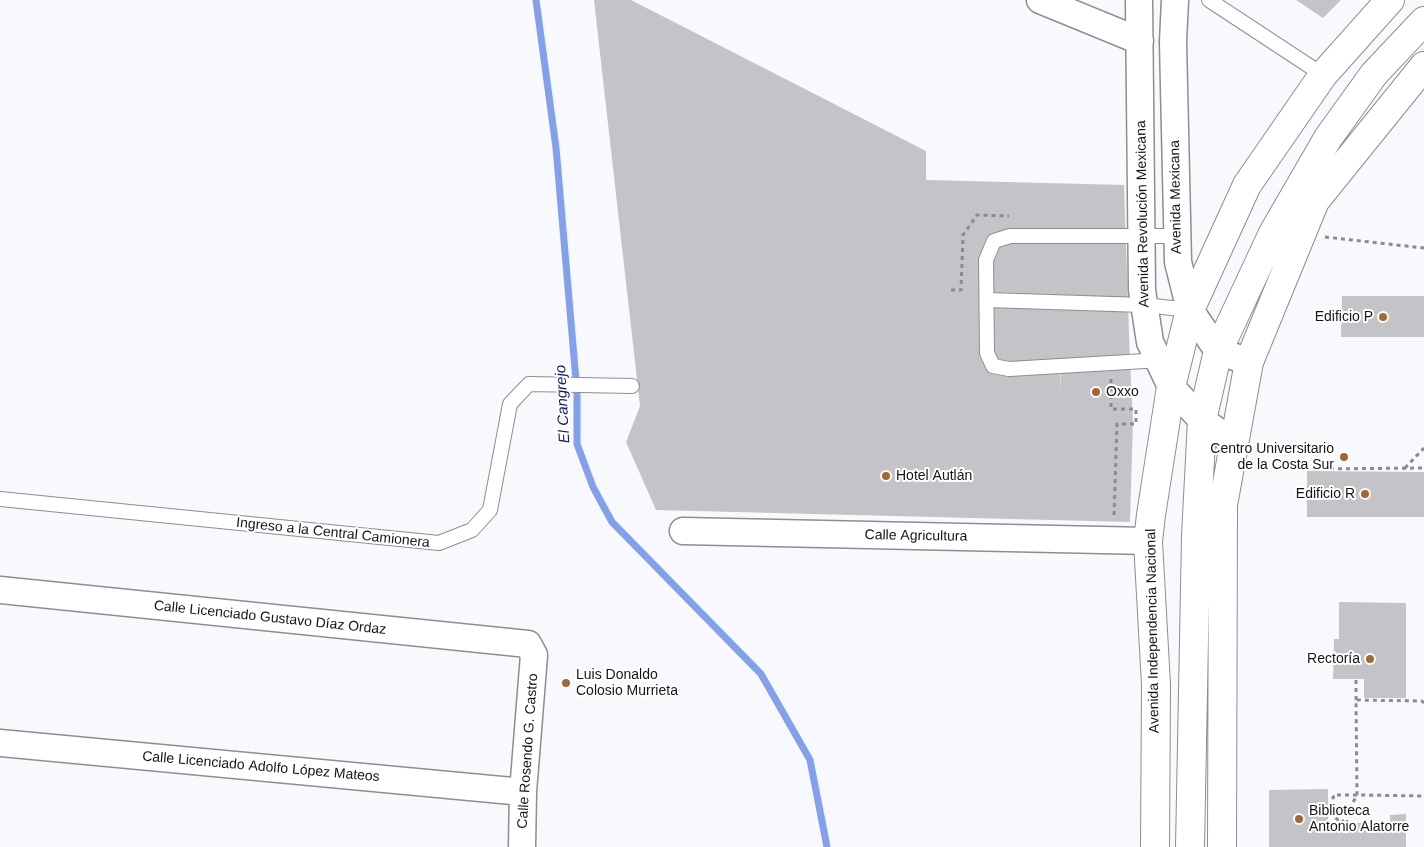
<!DOCTYPE html>
<html>
<head>
<meta charset="utf-8">
<style>
  body { margin:0 }
  canvas { display:block; background:#f7f9fc }
</style>
</head>
<body>
<canvas width="1424" height="847"></canvas>
<script>
const ctx = document.querySelector('canvas').getContext('2d');
ctx.lineJoin = 'round';
function trace(path, color, width, dash) { ctx.strokeStyle = color; ctx.lineWidth = width; ctx.lineCap = dash ? 'butt' : 'round'; ctx.setLineDash(dash || []); ctx.stroke(path); }
function fill(path, color) { ctx.fillStyle = color; ctx.fill(path, 'evenodd'); }
function write(font, color, halo, rows, align = 'center') {
  ctx.font = font + ' Helvetica,sans-serif'; ctx.lineWidth = 4; ctx.setLineDash([]); ctx.textBaseline = 'middle'; ctx.strokeStyle = halo; ctx.fillStyle = color; for (const [text, x, y, turn = 0] of rows) {
    ctx.save(); ctx.translate(x, y); ctx.rotate((+turn || 0) * Math.PI / 180); ctx.textAlign = isNaN(turn) ? turn : align; if (halo) ctx.strokeText(text, 0, 0); ctx.fillText(text, 0, 0); ctx.restore();
  }
}
trace(new Path2D(`
  M536,0L556,148L577,392V444L593,487L612,522L761,674L810,760L827,847`), '#82a0ef', 7);
fill(new Path2D(`
  M594,0H631L926,151V180L1124,185L1130,363L1060,360L1061,394V367L1130,363L1133,420L1130,522L656,510L626,442L640,406Z
  M1296,0H1341L1323,18Z
  M1342,296H1424V337H1341Z
  M1307,471L1424,472V517H1307Z
  M1339,602L1406,603V698H1364V679H1333L1334,639H1339Z
  M1328,789V823H1390V815L1406,814V847H1269V790Z`), '#c3c4c7');
const lane = new Path2D(`
  M1209,0L1323,75
  M987,300L1144,305L1190,310
  M1162,360L1009,369L993,366L987,353L986,260L994,241L1010,236H1177
  M0,499L439,543L472,530L490,510L510,404L529,384L632,386`);
const street = new Path2D(`
  M1040,0L1140,41
  M1139,0L1142,290L1150,342L1171,387L1202,420L1234,443
  M1175,0L1173,42L1178,262L1190,310L1218,351L1249,362
  M683,531L1148,541
  M0,590L528,644L534,655L523,792L522,847
  M0,743L523,792`);
const secondary = new Path2D(`
  M1155,847L1156,685L1148,541L1151,515L1171,387L1190,310L1247,185L1323,75L1390,0
  M1190,847L1196,536L1202,420L1218,351L1273,233L1328,138L1374,74L1424,21
  M1222,847L1223,505L1249,362L1315,201L1424,66`);
trace(lane, '#8d8e91', 16);
trace(street, '#8d8e91', 29);
trace(secondary, '#8d8e91', 30);
trace(new Path2D(`
  M1325,237L1424,248
  M951,290H961L963,235L977,215L1009,216
  M1111,379V409H1136V424H1117L1114,516
  M1405,468L1424,448
  M1314,469L1424,468
  M1356,700V679
  M1424,703L1422,701L1356,700L1357,795L1424,796
  M1337,795H1357L1342,823L1333,816V797Z`), '#8a8b8d', 3, [4, 4]);
trace(lane, '#fff', 14);
trace(street, '#fff', 26);
trace(secondary, '#fff', 28);
for (const [x, y, r, color] of [
  [1383,317,5,"#a76530"],
  [1096,392,5,"#a76530"],
  [1344,457,5,"#a76530"],
  [886,476,5,"#a76530"],
  [1365,494,5,"#a76530"],
  [1370,659,5,"#a76530"],
  [566,683,5,"#a76530"],
  [1299,819,5,"#a76530"]
]) { const dot = new Path2D(); dot.arc(x, y, r, 0, 2 * Math.PI); ctx.fillStyle = color; ctx.fill(dot); trace(dot, '#fff', 2); }
write('14px', '#151516', '#fff', [
  ["Avenida Mexicana",1176,197,-91],
  ["Avenida Revolución Mexicana",1143,214,-91],
  ["Ingreso a la Central Camionera",333,533,6],
  ["Calle Agricultura",916,536,1],
  ["Calle Licenciado Gustavo Díaz Ordaz",270,618,6],
  ["Avenida Independencia Nacional",1153,631,-91],
  ["Calle Rosendo G. Castro",528,751,-86],
  ["Calle Licenciado Adolfo López Mateos",261,767,5]
]);
write('14px', '#151516', '#fff', [
  ["Edificio P",1373,317],
  ["Oxxo",1106,392,"left"],
  ["Centro Universitario",1334,449],
  ["de la Costa Sur",1334,465],
  ["Hotel Autlán",896,476,"left"],
  ["Edificio R",1355,494],
  ["Rectoría",1360,659],
  ["Luis Donaldo",576,675,"left"],
  ["Colosio Murrieta",576,691,"left"],
  ["Biblioteca",1309,811,"left"],
  ["Antonio Alatorre",1309,827,"left"]
], 'right');
write('italic 15px', '#102079', '#fff', [
  ["El Cangrejo",563,404,-93]
]);
</script>
</body>
</html>
